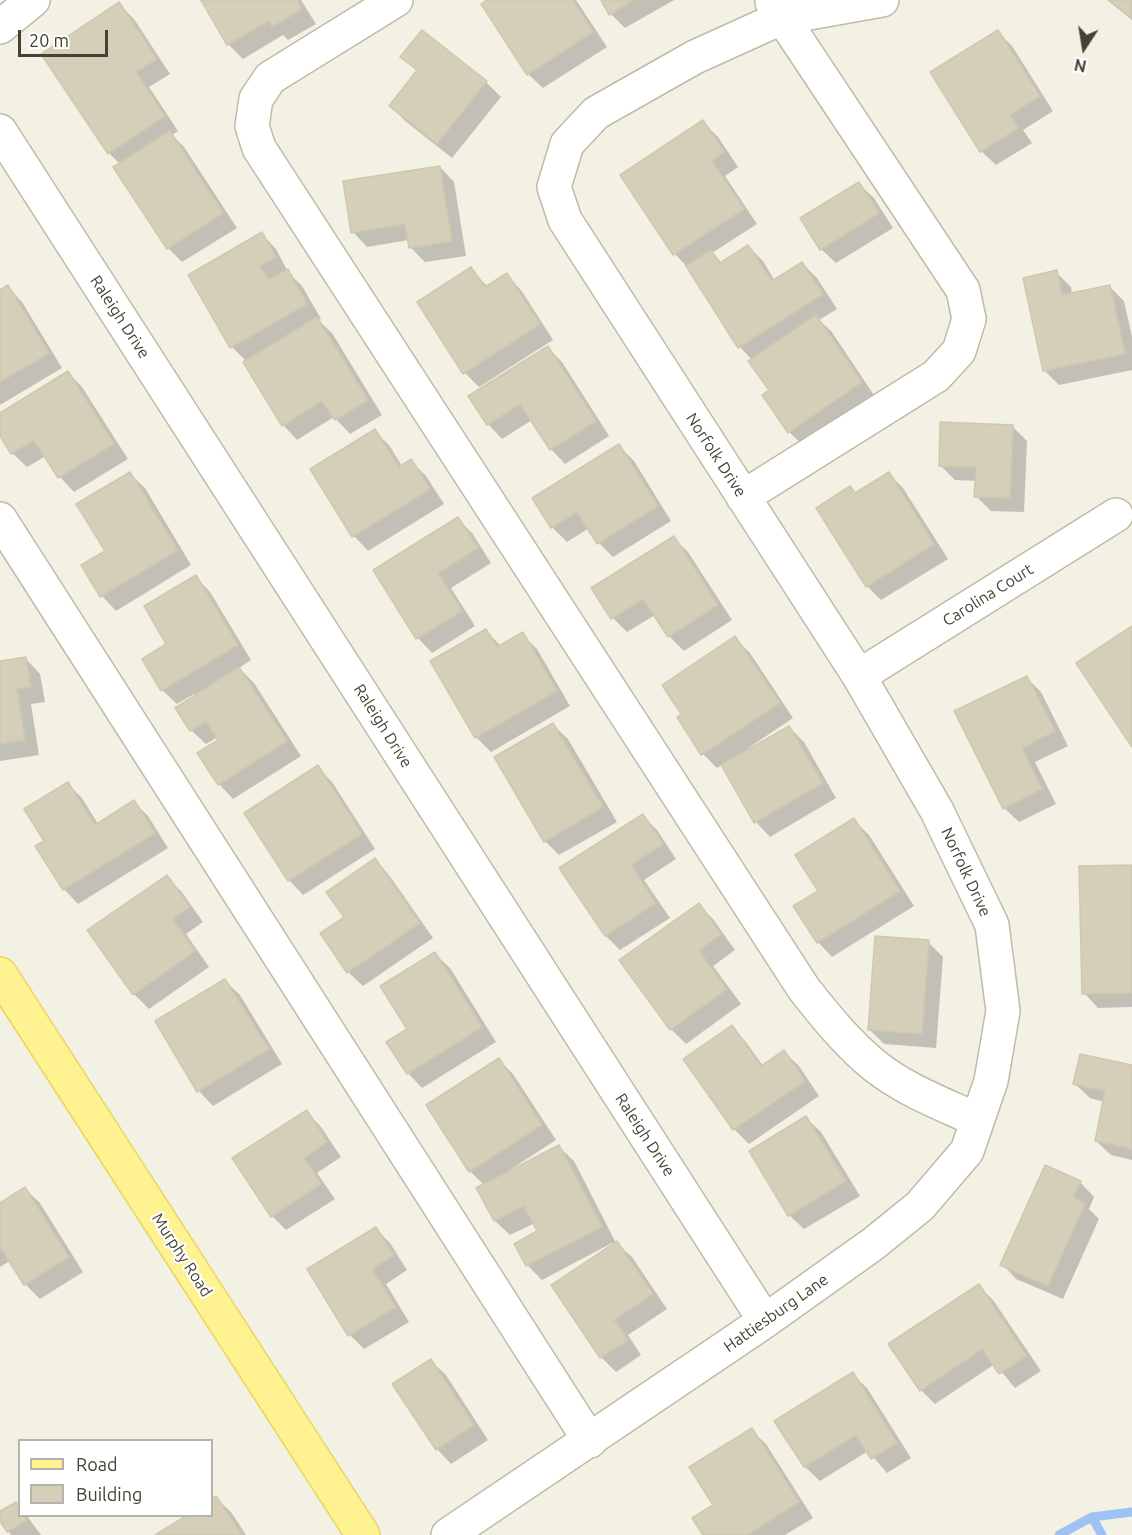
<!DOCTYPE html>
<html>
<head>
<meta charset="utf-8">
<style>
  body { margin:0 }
  #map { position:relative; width:1132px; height:1535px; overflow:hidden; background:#f3f1e4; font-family:Ubuntu,sans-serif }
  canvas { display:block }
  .legend { position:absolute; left:18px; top:1439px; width:195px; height:78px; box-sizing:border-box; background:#fff; border:2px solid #b5b3ae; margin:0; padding:8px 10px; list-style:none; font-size:18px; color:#454234 }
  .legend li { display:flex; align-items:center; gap:12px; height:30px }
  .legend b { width:30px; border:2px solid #b5b3ae }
  .north { position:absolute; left:1054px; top:18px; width:60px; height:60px; -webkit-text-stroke:4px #fff; paint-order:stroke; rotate:192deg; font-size:16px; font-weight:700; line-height:24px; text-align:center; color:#454234 }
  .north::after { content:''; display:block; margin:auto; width:21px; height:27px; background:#454234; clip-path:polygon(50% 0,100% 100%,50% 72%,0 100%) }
  .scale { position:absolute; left:18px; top:30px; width:90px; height:27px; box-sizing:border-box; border:3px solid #454234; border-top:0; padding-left:8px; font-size:18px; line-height:21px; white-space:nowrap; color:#454234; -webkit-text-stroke:4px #fff; paint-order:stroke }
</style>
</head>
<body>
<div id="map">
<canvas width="1132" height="1535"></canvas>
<ul class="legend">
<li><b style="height:8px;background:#fff291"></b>Road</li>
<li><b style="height:16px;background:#d5cfb9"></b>Building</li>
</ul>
<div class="north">N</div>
<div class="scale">20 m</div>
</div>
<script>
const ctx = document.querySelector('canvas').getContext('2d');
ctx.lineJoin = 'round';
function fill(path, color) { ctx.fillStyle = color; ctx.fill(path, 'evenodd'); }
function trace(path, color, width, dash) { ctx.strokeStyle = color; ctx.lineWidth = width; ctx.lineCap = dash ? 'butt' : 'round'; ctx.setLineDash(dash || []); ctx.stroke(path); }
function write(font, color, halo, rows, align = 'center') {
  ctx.font = font + ' Ubuntu,sans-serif'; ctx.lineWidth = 4.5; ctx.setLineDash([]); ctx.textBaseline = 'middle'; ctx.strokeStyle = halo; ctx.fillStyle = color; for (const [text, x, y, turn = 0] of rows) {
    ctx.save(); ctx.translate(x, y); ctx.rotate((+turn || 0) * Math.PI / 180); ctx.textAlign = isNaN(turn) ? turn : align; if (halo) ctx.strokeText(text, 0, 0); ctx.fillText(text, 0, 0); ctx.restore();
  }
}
fill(new Path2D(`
  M202,0H301L316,24L288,40L283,35L243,59L229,45Z
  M490,0H576L607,47L543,88L528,74Z
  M603,0H674L625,28L611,14Z
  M1107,0H1132V20Z
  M119,4L134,19L170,74L149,87L178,131L172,135L184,147L237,228L182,262L168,248L120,164L109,153Z
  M998,32L1012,46L1053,111L1023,130L1032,143L996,165L981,151Z
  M402,57L486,82L501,97L452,158L405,121L391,106L418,72Z
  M703,122L718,137L738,167L725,176L757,224L712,253L722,263L748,246L763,261L775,281L802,263L817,278L837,309L819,320L831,331L876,398L804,446L789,432L771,391L752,360L740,347L688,268L675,254L622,176Z
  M440,167L454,182L466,256L425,262L410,247L409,240L367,247L353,232Z
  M859,184L874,198L893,228L836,263L821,249Z
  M262,234L276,249L288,272L302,286L321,319L318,320L332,333L382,415L350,434L334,417L297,440L283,425L247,362L232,347Z
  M471,269L488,287L506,275L521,290L553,340L479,387L465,373Z
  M1056,272L1071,287L1072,294L1110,287L1124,301L1132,337V370L1059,385L1044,370Z
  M8,287L22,302L62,368L0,405V292Z
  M548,348L562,362L609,436L565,464L551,449L532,420L502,439L488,424Z
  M68,373L82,387L128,459L74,492L60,477L46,456L27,467L12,453L0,433V415Z
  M1012,426L1027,441L1024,512L991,511L976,496L977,481L955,480L940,465Z
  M374,431L389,445L402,466L411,461L426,476L444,504L368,551L354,536L312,469Z
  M619,446L634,461L671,521L613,557L599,543L589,528L567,542L552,527L534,498Z
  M130,474L145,488L191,565L116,611L102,596L107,552Z
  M889,474L903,488L948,559L881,600L867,586L856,494Z
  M458,519L472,533L491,563L451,588L475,626L432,653L418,638L375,570Z
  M673,538L688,552L732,620L684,651L669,636L655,615L627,632L613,618Z
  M196,577L210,592L251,660L239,668L254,683L301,756L233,799L219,784L220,740L218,737L206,744L191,730L195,697L194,694L177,704L162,690L168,645Z
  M486,631L501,646L522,634L537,649L570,706L491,752L476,737L432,662Z
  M735,638L750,653L793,718L747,749L748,751L789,727L804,742L836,798L770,837L756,822L722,765L717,768L703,754L683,715Z
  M26,659L40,674L45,702L31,704L39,755L0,761V663Z
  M1026,677L1041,692L1068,746L1035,762L1056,804L1019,822L1004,808Z
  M553,725L568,739L617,822L559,855L545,841Z
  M317,767L332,782L375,849L303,895L289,880Z
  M68,784L82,798L98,824L134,802L148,816L168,848L78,904L64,889L46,841Z
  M643,816L657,830L676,859L644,880L670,918L620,950L606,936L562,868Z
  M854,820L869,835L914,906L832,957L818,942L820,891Z
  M375,860L389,875L433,938L363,986L348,972L346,917Z
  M1132,866V1007L1098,1008L1084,993Z
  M166,877L181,891L203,922L186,934L209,967L149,1009L134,994Z
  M699,905L713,919L735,950L713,966L741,1004L686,1044L671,1029L621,961Z
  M928,942L943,957L936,1048L884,1044L869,1029Z
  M435,954L450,968L496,1042L422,1088L408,1073L409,1029Z
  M225,981L240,995L282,1064L213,1106L199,1091Z
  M732,1027L746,1042L763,1066L784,1052L799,1066L819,1096L749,1144L734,1129Z
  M498,1059L513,1074L556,1140L508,1171L509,1173L559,1147L574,1161L616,1243L632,1257L667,1309L628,1335L641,1355L616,1372L601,1357L553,1285L613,1245L612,1243L542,1280L527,1265L539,1232L535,1223L510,1235L495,1221L478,1188L484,1185L470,1171Z
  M1132,1066V1160L1111,1155L1096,1141L1104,1102L1090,1098L1075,1084Z
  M307,1112L321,1127L341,1157L317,1173L335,1199L286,1230L272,1216Z
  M806,1118L821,1132L860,1196L804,1229L789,1215Z
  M1080,1182L1094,1197L1089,1209L1099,1219L1063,1299L1016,1279L1002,1264Z
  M25,1189L40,1203L83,1272L40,1299L25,1284L10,1261L0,1267V1204Z
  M376,1229L390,1243L407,1270L386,1284L409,1322L364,1349L350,1335Z
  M979,1286L993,1300L1041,1371L1015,1388L995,1364L935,1404L921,1390Z
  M431,1361L446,1375L488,1440L451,1464L437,1449Z
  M852,1374L867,1388L911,1458L887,1473L868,1451L820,1481L805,1467L776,1421Z
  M751,1430L766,1444L813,1518L785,1535H705L715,1505Z
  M216,1498L231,1512L246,1535H158L188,1516H212V1501Z
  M0,1513L27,1516L41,1535H11L0,1518Z`), '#0003');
trace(new Path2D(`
  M1092,1517L1132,1512
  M1059,1535L1092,1517L1102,1535`), '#9ec2f3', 9);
const building = new Path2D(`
  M201,0H297L302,9L272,27L269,21L227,45Z
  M487,0H573L593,32L527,75L481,4Z
  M601,0H634L609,15Z
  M1109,0H1132V19Z
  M119,2L157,59L136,72L165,116L108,154L41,54Z
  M422,30L487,81L437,144L389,106L417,70L400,57Z
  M998,30L1040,96L1010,115L1018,128L980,152L930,72Z
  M703,120L724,152L712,161L744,209L673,255L620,175Z
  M170,131L223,213L167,249L113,167Z
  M440,166L452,241L409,248L405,224L351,233L343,181Z
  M859,182L879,213L820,250L800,218Z
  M262,232L276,257L260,266L268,280L288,269L307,304L230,348L188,275Z
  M748,245L772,281L802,262L823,294L738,348L686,266L711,250L720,263Z
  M471,267L485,287L507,273L540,324L463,374L417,302Z
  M1057,270L1062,295L1110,285L1125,354L1043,371L1023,278Z
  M8,285L49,353L0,382V290Z
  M816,315L862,382L788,433L762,395L769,390L748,361Z
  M317,317L368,400L335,420L322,401L282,426L243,362Z
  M548,346L596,421L550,450L520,404L487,425L468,396Z
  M68,371L114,444L58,478L34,440L11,454L0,436V413Z
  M940,422L1013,425L1010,498L974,497L976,467L939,466Z
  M375,429L399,467L411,459L430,489L352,537L310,469Z
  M619,444L658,506L597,544L577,512L551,528L532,498Z
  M130,472L178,550L100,597L81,565L105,551L76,504Z
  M889,472L934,544L866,587L816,508L850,486L855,493Z
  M458,517L478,548L438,573L462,611L416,639L373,570Z
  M674,536L718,605L668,637L643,599L611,619L591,588Z
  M196,575L238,645L161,691L142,659L166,644L144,606Z
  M1132,626V747L1076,663Z
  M486,629L497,647L523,632L557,691L475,738L430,661Z
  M735,636L780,703L701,755L677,717L681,714L662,685Z
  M26,657L31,687L17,689L25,740L0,744V661Z
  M239,667L287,741L218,785L197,753L218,740L206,721L190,731L175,708Z
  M1027,676L1055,731L1022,748L1042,789L1003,809L954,711Z
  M553,723L603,807L544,842L494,757Z
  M789,726L823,783L754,823L721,765Z
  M318,765L362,834L288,881L244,813Z
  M68,782L95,825L134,800L155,833L63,890L35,846L44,841L24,809Z
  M643,814L663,844L631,865L656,903L605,936L559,868Z
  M854,818L900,891L817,943L793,906L818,891L795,855Z
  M375,858L420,923L347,973L320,933L344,917L326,892Z
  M1132,865V993L1082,994L1079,866Z
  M167,875L190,907L173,919L195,951L133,995L87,930Z
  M699,903L721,934L699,951L727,989L670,1030L619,960Z
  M875,936L929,940L922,1034L868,1030Z
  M435,952L482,1027L407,1074L386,1042L407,1029L380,986Z
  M225,979L269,1049L197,1092L155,1021Z
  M732,1025L761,1066L784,1050L805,1081L733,1130L683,1059Z
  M1080,1054L1132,1065V1149L1095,1141L1105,1091L1073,1084Z
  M499,1058L542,1125L469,1172L426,1105Z
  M307,1110L327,1142L304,1158L321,1184L271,1217L232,1158Z
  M806,1116L846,1181L788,1216L749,1151Z
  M559,1145L602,1227L526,1266L514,1244L537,1231L524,1206L494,1221L476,1188Z
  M1045,1165L1081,1181L1073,1197L1085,1203L1048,1286L1000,1265Z
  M25,1187L69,1257L24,1285L0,1247V1203Z
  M376,1227L394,1255L372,1269L396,1307L348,1336L307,1269Z
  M617,1241L653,1294L614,1320L628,1340L600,1358L551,1285Z
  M979,1284L1027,1356L999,1374L982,1349L920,1391L888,1344Z
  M431,1359L474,1425L436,1450L392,1384Z
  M853,1372L897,1443L871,1459L856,1435L804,1467L774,1421Z
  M752,1428L799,1502L747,1535H703L692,1518L713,1505L689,1467Z
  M216,1496L242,1535H155L186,1516H212V1499Z
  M16,1502L20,1508V1516H24L27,1520L7,1532L0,1521V1511Z`);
fill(building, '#d5cfb9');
trace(building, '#d0c8ac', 1.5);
const minor = new Path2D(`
  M396,0L270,78L256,99L252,126L259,148L804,989C826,1017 848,1044 875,1066C905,1090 943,1104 977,1120
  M0,27L33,0
  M0,131L765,1321
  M743,497L936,376L959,351L969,319L963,290L772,2
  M0,519L590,1441
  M859,676L1116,515
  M448,1535L765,1321L873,1244L920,1206L967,1151L991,1081L1003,1011L992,925L937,811L859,676L565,220L554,187L567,144L596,113L695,57L781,18L882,0`);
const major = new Path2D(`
  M0,974L363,1535`);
trace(minor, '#bfbba7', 36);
trace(major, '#e8d65d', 36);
trace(minor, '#fff', 33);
trace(major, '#fff291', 33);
write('16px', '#454234', '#fff', [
  ["Raleigh Drive",120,317,57],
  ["Norfolk Drive",716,455,57],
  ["Carolina Court",988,595,-32],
  ["Raleigh Drive",383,726,58],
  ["Norfolk Drive",966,872,65],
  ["Raleigh Drive",645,1135,57],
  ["Murphy Road",182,1255,57],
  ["Hattiesburg Lane",776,1313,-35]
]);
</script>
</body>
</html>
